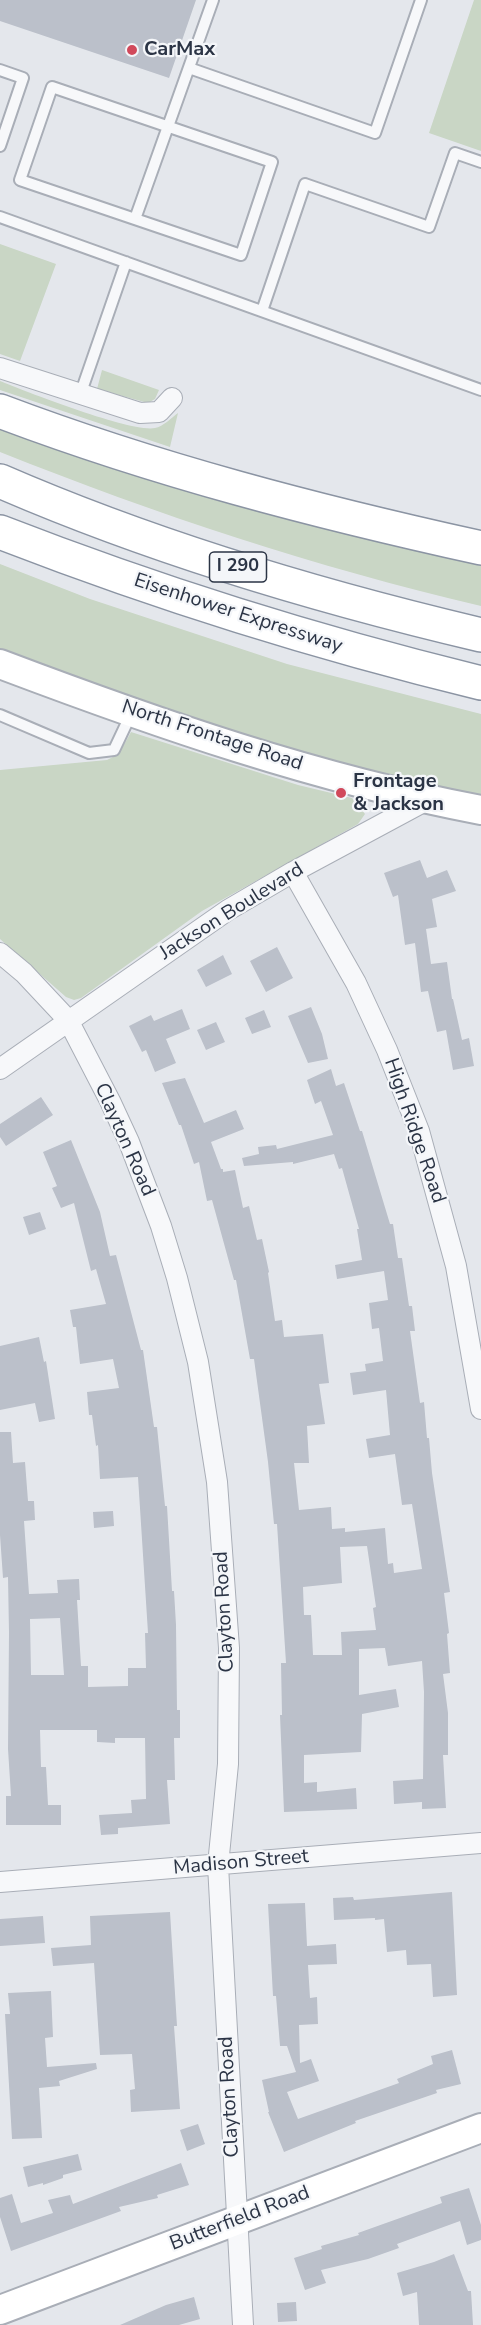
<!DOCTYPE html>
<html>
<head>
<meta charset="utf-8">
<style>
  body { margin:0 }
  canvas { display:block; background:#e4e7ec }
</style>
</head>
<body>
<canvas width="481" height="2325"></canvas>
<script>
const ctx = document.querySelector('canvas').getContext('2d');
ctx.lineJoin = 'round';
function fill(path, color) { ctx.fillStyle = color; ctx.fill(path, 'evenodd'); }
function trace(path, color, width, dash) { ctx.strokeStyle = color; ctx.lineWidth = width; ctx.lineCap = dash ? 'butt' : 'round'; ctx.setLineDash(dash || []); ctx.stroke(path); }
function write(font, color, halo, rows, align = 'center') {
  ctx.font = font + ' "Nunito Sans",sans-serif'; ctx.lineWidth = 4.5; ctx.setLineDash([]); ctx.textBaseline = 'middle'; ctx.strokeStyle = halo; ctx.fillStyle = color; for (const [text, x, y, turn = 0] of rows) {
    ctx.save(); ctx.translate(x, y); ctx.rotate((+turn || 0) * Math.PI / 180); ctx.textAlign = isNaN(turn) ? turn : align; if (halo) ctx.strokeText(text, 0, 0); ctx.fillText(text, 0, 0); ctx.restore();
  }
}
fill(new Path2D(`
  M474,0H481V151L429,133Z
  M0,244L56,264L20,361L0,354Z
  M102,370L159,390L155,399L148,403L97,389Z
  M0,381C27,392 132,433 155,428C163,427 172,417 178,413L170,447L0,390Z
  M0,428L481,563V606C315,567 158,515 0,452Z
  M0,564L90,599L287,664L481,714V797C426,784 371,772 316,756C209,726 104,690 0,650Z
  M131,732L298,785L352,798L365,814L358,824L202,911L81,998L74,1000L66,997L0,939V770L107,760L119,754Z`), '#c9d6c5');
fill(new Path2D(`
  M0,0H196L169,78L0,21Z
  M420,860L427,878L447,870L456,891L432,899L437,927L426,929L431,964L447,962L452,999H453L462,1040L469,1038L474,1066L453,1070L446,1030L437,1032L428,991L421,992L415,943L405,945L398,895L393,897L384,873Z
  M277,947L293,978L266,992L250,961Z
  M223,955L232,974L206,987L197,970Z
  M311,1007L322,1034L328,1059L308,1063L288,1016Z
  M182,1009L190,1029L166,1039L176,1063L155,1072L146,1050L142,1052L129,1026L151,1015L154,1021Z
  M264,1010L271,1027L252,1034L245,1018Z
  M216,1022L225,1042L206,1050L197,1030Z
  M331,1069L336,1086L344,1083L360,1131H362L390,1224H393L398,1258H402L409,1306H412L415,1331H410L420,1403L424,1402L427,1438H429L432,1473L450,1592L444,1593L449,1633L447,1634L450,1673L443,1674L448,1713V1755H443L446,1808L422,1809V1802L394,1804L393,1781L423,1779L424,1692L422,1661L388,1666L385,1648L359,1649V1695L396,1689L399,1707L362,1714L361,1752L304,1755V1783L317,1782V1792L356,1788L357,1809L284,1812L280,1715H282L281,1663H286L277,1524H274L268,1462L254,1359H250L236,1280H234L212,1200L207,1201L199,1162L194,1164L181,1125H179L162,1083L185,1078L204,1123L236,1110L244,1129L211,1142L221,1169H223V1172L235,1170L243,1208L249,1206L257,1240L262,1239L269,1272L268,1273L275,1321L282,1320L284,1337L323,1334L329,1383L319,1384L325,1424L307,1426L309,1463H294L299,1510L331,1507L332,1529L345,1528V1532L385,1528L388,1564L393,1563L394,1573L422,1569L412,1504L402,1505L395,1454L369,1458L366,1439L390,1435L386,1390L353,1395L350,1373L366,1371L365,1364L383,1361L379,1328L372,1329L369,1303L388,1300L384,1271L337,1279L335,1265L362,1260L357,1229H359L342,1168L339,1169L334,1154L293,1164V1162L244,1166L242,1158L259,1154L258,1147L276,1145L277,1149L333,1135L321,1101L315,1104L307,1080ZM367,1546L376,1607L373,1608L376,1630L341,1632L342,1655H313L311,1615H304L303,1587L342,1583L340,1547Z
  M41,1097L53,1115L6,1146L0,1137V1124Z
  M71,1140L100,1212L110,1256L116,1255L141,1350H143L154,1427H157L165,1506H167L172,1591H174L176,1625L177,1710H180V1738H174L175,1780H167L170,1824L118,1828V1834L101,1835L99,1815L132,1813L131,1800L146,1799L145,1738H115V1743L97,1742V1730H40L41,1767H46L48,1805H61V1825H6V1796H11L8,1749L9,1633L8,1577L3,1578L0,1535V1432H11L13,1463L25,1462L28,1501H34L35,1520L24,1521L29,1594L58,1593L57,1580L79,1579L80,1600H77L81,1666H88V1687L128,1686V1668H146L145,1633H148L138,1477L100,1479L98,1445L96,1446L92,1415H89L87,1392L119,1388L113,1359L80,1364L76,1327H73L70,1310L106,1304L96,1269L91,1271L74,1203L61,1208L52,1188L57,1186L43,1152ZM60,1618L64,1675H31L30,1619Z
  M40,1212L46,1229L29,1235L23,1217Z
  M39,1337L44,1362L46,1361L55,1419L39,1422L35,1403L0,1410V1346Z
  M113,1511L114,1526L94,1528L93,1512Z
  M452,1892L457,1995L433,1997L431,1964L407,1965L406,1950L387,1952L384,1919L375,1920V1918L334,1920L333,1898L353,1897L354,1900Z
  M305,1903L307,1946L336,1944L337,1964L308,1965L310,1998L317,1997L318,2024L299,2025L300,2063L311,2059L319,2081L287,2092L298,2119L399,2083L397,2079L433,2064L431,2056L452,2050L461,2084L436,2090L437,2093L355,2121L356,2123L284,2152L268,2112H269L262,2080L296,2072L287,2046H280L276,1996H273L268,1904Z
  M170,1912L177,2026H174L180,2109L131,2112L130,2090L135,2089L132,2054L100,2055L94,1963L53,1966L51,1948L91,1945L90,1916Z
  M43,1916L45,1943L0,1946V1919Z
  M51,1991L53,2037L45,2038L47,2067L96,2063L97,2069L59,2081L60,2086L39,2088L42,2138L12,2139L5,2014H10L8,1993Z
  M198,2124L205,2144L187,2151L180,2130Z
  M78,2154L82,2170L63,2175V2178L43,2185V2183L28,2187L23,2167Z
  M181,2163L189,2185L157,2195L158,2198L119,2207L121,2211L11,2251L0,2217V2198L12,2194L21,2223L53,2213L48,2200L70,2195L73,2204Z
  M469,2188L481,2225V2240L467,2245L460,2221L397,2244L399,2248L368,2259L321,2270L326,2283L305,2290L294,2258L322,2249L321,2246L359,2235L358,2233L442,2203L440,2197Z
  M454,2254L468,2291H471L473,2325H419L417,2292L403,2296L397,2273L434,2262Z
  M194,2297L200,2319L179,2325H120L166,2305Z
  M296,2302L297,2321L278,2322L277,2303Z`), '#bbc0ca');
const lane = new Path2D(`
  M189,68L375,133L421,0
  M0,70L23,78L0,146
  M52,87L272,162L241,255L20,180Z
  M0,217L481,390
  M135,219L213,0
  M262,311L305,184L429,227L455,153L481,162
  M80,395L126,262
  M0,715L89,753L114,750L131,714`);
const street = new Path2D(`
  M0,368L140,413L159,412L172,398
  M293,872L356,983L387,1050L419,1131L456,1266L481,1409
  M0,953L24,973L68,1020L110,1101L129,1142L161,1226L177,1278L198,1362L217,1482L229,1648L228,1764L218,1865L243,2325
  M0,1069L228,910L293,872L427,800
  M0,1882L481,1843`);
const secondary = new Path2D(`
  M0,664C156,723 317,779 481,810
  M0,2310L481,2128`);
const highway = new Path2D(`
  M0,411C156,470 318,512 481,548
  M0,481C152,547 320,597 481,635
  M0,532C157,593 317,643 481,683`);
trace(lane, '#a9aeb7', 14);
trace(street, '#a9aeb7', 22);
trace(secondary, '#a9aeb7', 32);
trace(highway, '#8b94a3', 36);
trace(lane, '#f7f8fa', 10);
trace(street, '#f7f8fa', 20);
trace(secondary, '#fff', 28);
trace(highway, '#fff', 33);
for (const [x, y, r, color] of [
  [132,50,6,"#d1495b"],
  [341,793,6,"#d1495b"]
]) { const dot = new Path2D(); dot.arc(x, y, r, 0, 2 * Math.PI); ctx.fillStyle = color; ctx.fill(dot); trace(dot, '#f4f6f9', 2); }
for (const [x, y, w] of [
  [238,567,57]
]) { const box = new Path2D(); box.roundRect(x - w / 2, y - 15, w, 30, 4.5); ctx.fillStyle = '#f4f6f9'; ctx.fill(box); trace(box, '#2b3445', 1.5); }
write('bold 18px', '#2b3445', null, [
  ["I 290",238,567]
]);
write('bold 20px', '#2b3445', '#f4f6f9', [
  ["CarMax",144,50],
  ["Frontage",353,782],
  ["& Jackson",353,805]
], 'left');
write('20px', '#2b3445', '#f4f6f9', [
  ["Eisenhower Expressway",238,614,18],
  ["North Frontage Road",212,736,18],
  ["Jackson Boulevard",232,912,-32],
  ["High Ridge Road",414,1131,71],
  ["Clayton Road",124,1140,66],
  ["Clayton Road",225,1612,-93],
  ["Madison Street",241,1863,-5],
  ["Clayton Road",230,2097,-93],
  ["Butterfield Road",240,2219,-21]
]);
</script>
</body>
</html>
